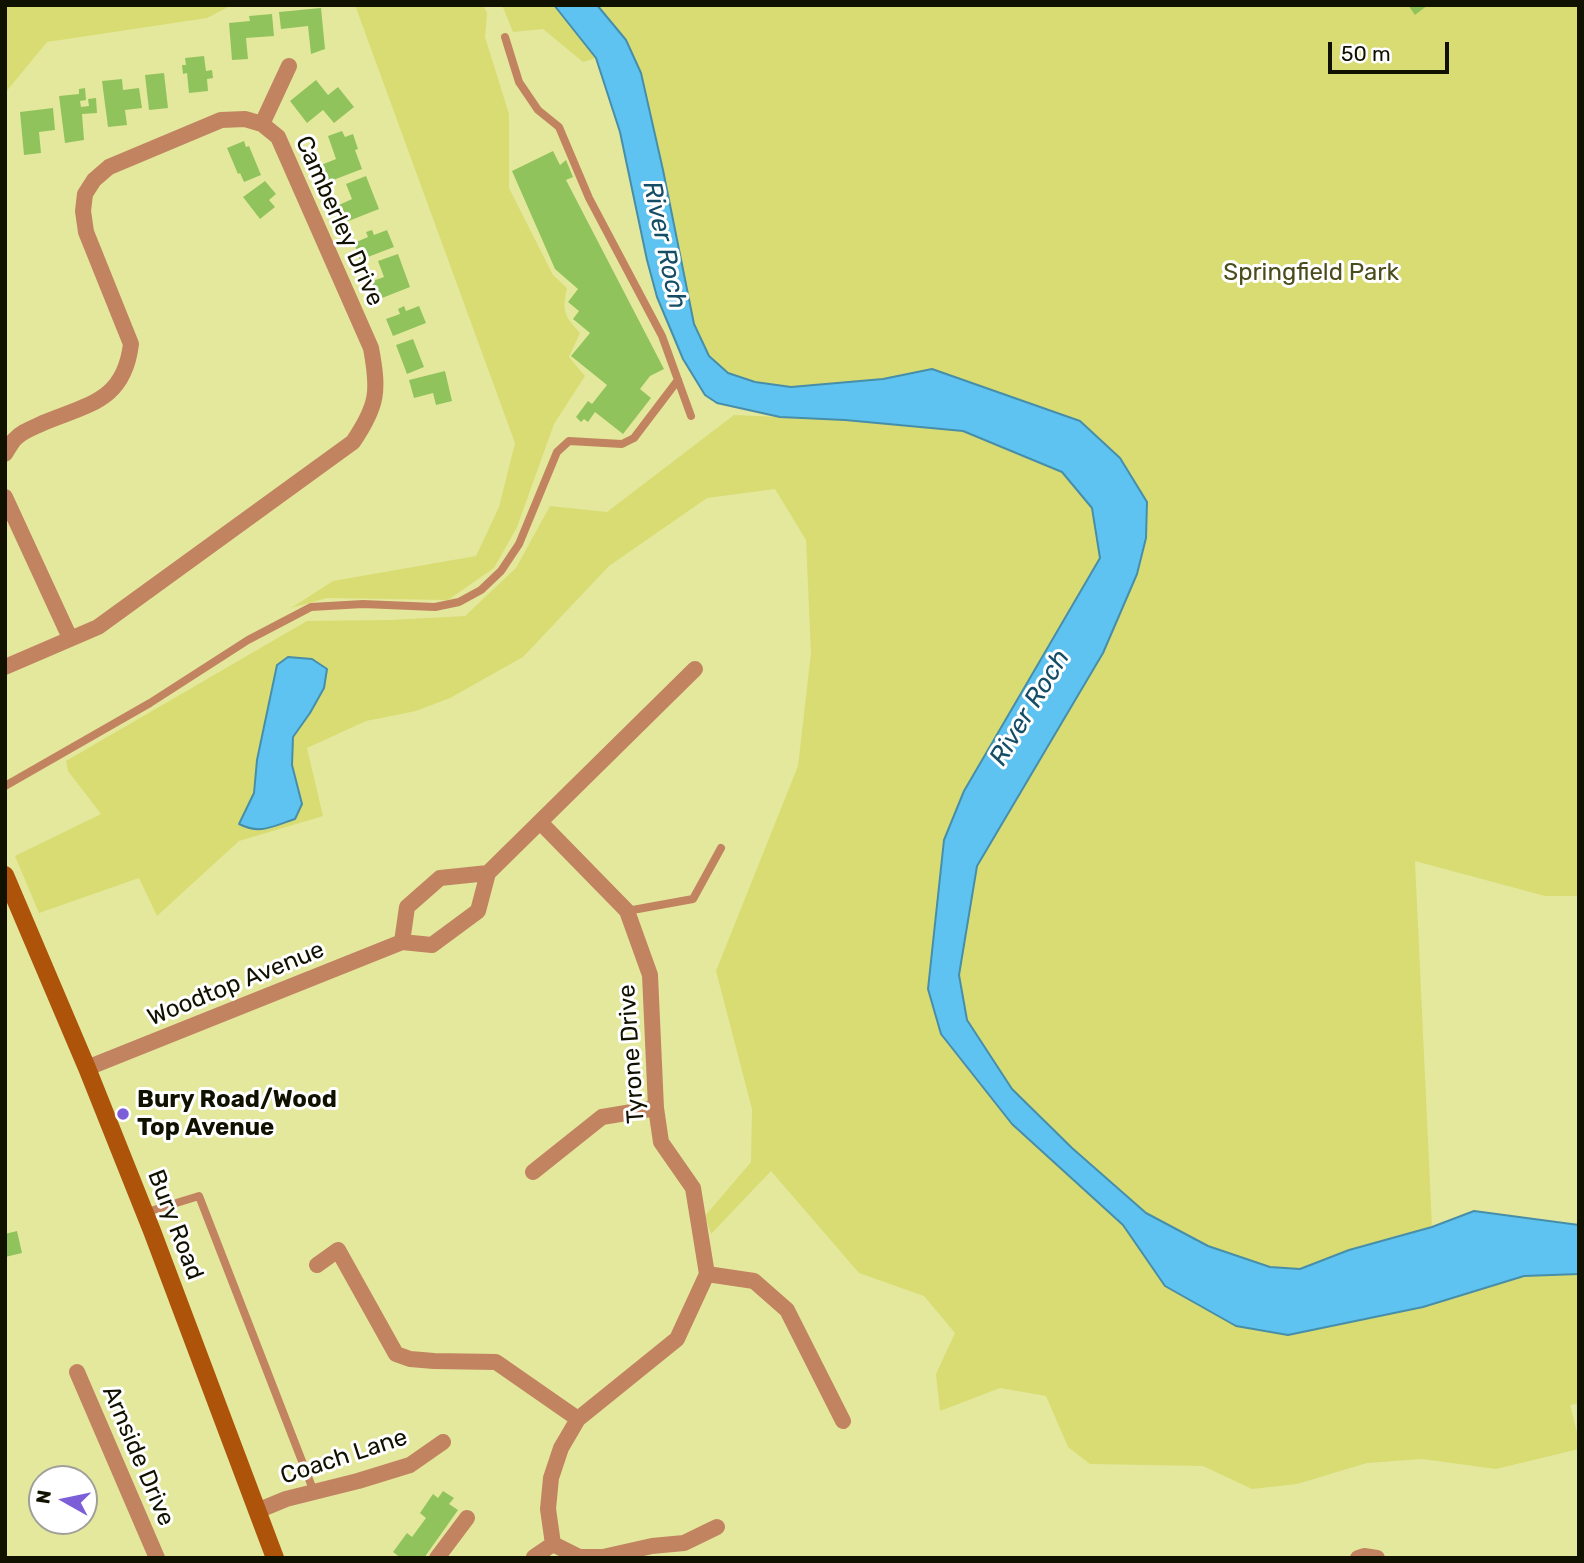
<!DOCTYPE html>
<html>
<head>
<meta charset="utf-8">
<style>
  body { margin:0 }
  #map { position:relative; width:1584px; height:1563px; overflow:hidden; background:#e4e89d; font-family:Rubik,sans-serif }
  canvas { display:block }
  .frame { position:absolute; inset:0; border:7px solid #110; pointer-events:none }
  .north { position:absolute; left:28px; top:1465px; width:70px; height:70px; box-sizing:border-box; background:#fff; border:2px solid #a0a099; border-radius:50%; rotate:279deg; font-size:19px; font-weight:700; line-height:28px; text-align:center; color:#110 }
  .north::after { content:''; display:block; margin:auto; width:24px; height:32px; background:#7b5ed8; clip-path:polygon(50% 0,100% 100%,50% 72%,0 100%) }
  .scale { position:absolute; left:1328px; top:42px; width:121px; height:32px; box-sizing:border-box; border:4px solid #110; border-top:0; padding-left:9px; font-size:21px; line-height:24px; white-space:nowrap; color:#110; -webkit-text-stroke:5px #fff; paint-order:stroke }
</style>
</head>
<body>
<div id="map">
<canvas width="1584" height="1563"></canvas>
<div class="frame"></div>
<div class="north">N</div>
<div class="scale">50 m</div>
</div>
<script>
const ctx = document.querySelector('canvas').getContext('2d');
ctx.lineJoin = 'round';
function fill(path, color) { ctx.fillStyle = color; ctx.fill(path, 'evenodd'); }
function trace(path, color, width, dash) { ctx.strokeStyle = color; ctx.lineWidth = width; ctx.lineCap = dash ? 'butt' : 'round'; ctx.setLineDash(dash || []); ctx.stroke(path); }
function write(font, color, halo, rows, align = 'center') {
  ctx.font = font + ' Rubik,sans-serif'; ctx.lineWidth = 6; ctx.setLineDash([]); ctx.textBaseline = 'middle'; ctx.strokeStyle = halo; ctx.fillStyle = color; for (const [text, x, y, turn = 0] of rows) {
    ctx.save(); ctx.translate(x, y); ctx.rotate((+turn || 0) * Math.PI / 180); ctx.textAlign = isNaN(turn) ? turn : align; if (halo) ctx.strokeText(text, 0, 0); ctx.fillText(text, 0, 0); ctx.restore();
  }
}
fill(new Path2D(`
  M5,5H232L207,18L47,42L5,93Z
  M355,5H483L487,13L485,37L509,114V188L553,275L567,288C562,312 564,315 580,333L569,357L585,376L554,424L517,527L494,568L448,600L327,598L291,608L333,581L476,556L499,507L515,443Z
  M502,5H554L596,58L583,62L543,29L513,32Z
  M597,5H1579V896H1545L1415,861L1432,1227L1349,1250L1300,1269L1270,1267L1208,1246L1146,1213L1072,1148L1012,1089L967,1020L959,975L977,866L1137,574L1080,421L932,369L883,379L791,387L755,382L728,373L709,356L694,324L663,170L641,73L626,40Z
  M734,415L845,420L963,431L1062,472L1092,508L1100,558L964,791L944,840L928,989L1013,1124L1123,1225L1165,1286L1288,1335L1423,1307L1524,1276L1579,1274V1403L1570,1405L1579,1440V1449L1496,1469L1422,1459L1367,1463L1297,1484L1252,1489L1203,1466L1090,1464L1068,1447L1046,1396L1000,1388L940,1411L936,1374L955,1333L924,1296L859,1273L771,1171L711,1234L705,1216L751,1162L752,1109L716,971L798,766L811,653L806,540L775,489L707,498L609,566L523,657L450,698L416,711L366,721L307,748L323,816L239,841L157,916L139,878L39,913L15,856L101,814L68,771L66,761L307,621L389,620L465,616L516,568L550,506L607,512ZM312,659L327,669L324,688L310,713L293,737L292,765L302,804L295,819L239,824L254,793L257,760L277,665Z`), '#d8dc73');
const water = new Path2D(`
  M554,5H597L626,40L641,73L663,170L694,324L709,356L728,373L755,382L791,387L883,379L932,369L1080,421L1120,458L1147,502L1146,538L1137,574L1103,653L977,866L959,975L967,1020L1012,1089L1072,1148L1146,1213L1208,1246L1270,1267L1300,1269L1349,1250L1432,1227L1474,1211L1579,1225V1274L1524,1276L1423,1307L1288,1335L1236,1326L1165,1286L1123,1225L1012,1124L941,1034L928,989L944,840L964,791L1100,558L1092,508L1062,472L963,431L845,420L780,417L717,403L705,395L683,359L657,297L647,260L620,132L596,58Z
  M288,657L312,659L327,669L324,688L310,713L293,737L292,765L302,804L295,819C273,826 261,835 239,824L254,793L257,760L277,665Z`);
fill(water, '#5ec3f1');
trace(water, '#478ea9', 2);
fill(new Path2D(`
  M1408,5H1428L1415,15Z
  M321,8L325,49L311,54L308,26L281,29L279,12Z
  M272,14L274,36L246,38L248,59L232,60L229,23L250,21L249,16Z
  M204,56L206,71L212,70L213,78L207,79L208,91L189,93L187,73L183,74L182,65H186L185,58Z
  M164,73L168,108L149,110L145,75Z
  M122,79L123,90L139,88L142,108L125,110L127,125L108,127L102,81Z
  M316,80L328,95L338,87L354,107L334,123L323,110L307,123L290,101Z
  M85,88L86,100L80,101L81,107L89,106L88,99L96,98L97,113L82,114L84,140L65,143L59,96L79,94V89Z
  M53,108L55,130L39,132L41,153L24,155L20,112Z
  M342,131L345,137L353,134L358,149L355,150L362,169L328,182L321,165L336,159L328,136Z
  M244,141L246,147L249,146L261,175L244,182L240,173L238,174L227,148Z
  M553,151L560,165L566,160L573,177L566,180L664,369L650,376L640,389L651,398L623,434L595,412L588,422L584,419L581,422L576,417L588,401L592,404L607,385L571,356L590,333L573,319L579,311L568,302L578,289L555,269L512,171Z
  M366,176L379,209L346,222L339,205L352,199L346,184Z
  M265,181L276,194L269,200L275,207L260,219L243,197Z
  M372,230L374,235L387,230L394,247L360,260L354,243L368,237L366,232Z
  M398,254L410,287L377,300L370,282L384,277L378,261Z
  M404,306L406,311L419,306L426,323L393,336L386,319L400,314L398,309Z
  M413,339L424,367L407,374L396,345Z
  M445,371L452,401L436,405L433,393L414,398L409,380Z
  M17,1231L22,1253L5,1257V1234Z
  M443,1491L454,1498L449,1504L458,1510L424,1558H401L393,1552L407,1533L412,1537L426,1518L420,1513L433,1494L438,1498Z`), '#91c35d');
trace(new Path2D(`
  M505,37L519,82L538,110L559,127L589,198L662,336L691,416
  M5,786L150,703L248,640L311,607L363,604L435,607L459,602L481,590L501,571L519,544L557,452L569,441L622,444L634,438L678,380
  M627,911L693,899L721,848
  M144,1213L199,1196L314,1492`), '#c28460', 8);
trace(new Path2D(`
  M262,124L289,66
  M5,454C8,449 11,444 14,440C22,431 33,428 43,423C89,404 124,401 131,344L86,232L83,211L85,194L94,180L109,167L221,120L245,119L262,124L278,137L371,348C379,391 378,405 353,442L98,627L5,667
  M5,497L70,638
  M402,942L432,945L478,911L488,873L695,669
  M87,1068L402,942L407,907L440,878L488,873
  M533,1172L602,1117L656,1108
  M317,1265L338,1250L396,1354L410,1359L434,1361L496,1362L578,1419
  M707,1274L754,1281L787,1310L843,1421
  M77,1372L157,1558
  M257,1511L286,1499L358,1481L410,1465L443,1442
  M553,1544L579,1557H603L652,1546L684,1543L717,1527
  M534,1557L553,1544L548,1509L551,1478L561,1448L578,1419L677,1339L707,1274L693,1188L661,1142L656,1108L650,975L627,911L540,822
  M437,1558L467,1518
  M1358,1558L1364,1556L1377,1558`), '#c28460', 16);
trace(new Path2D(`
  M5,875L87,1068L152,1231L275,1558`), '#ad530a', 18);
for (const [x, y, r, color] of [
  [123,1114,7,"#7b5ed8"]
]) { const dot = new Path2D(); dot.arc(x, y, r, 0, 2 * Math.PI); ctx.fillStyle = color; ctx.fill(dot); trace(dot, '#fff', 2.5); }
write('24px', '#110', '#fff', [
  ["Camberley Drive",339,221,66],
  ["Woodtop Avenue",236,984,-22],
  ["Tyrone Drive",632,1054,-94],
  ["Bury Road",175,1225,69],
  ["Arnside Drive",138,1456,67],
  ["Coach Lane",344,1457,-18]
]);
write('24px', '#4b4c1b', '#fff', [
  ["Springfield Park",1311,273]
]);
write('bold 24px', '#110', '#fff', [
  ["Bury Road/Wood",137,1100],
  ["Top Avenue",137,1128]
], 'left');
write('italic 26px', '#144d65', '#fff', [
  ["River Roch",664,245,78],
  ["River Roch",1030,708,-59]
]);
</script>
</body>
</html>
